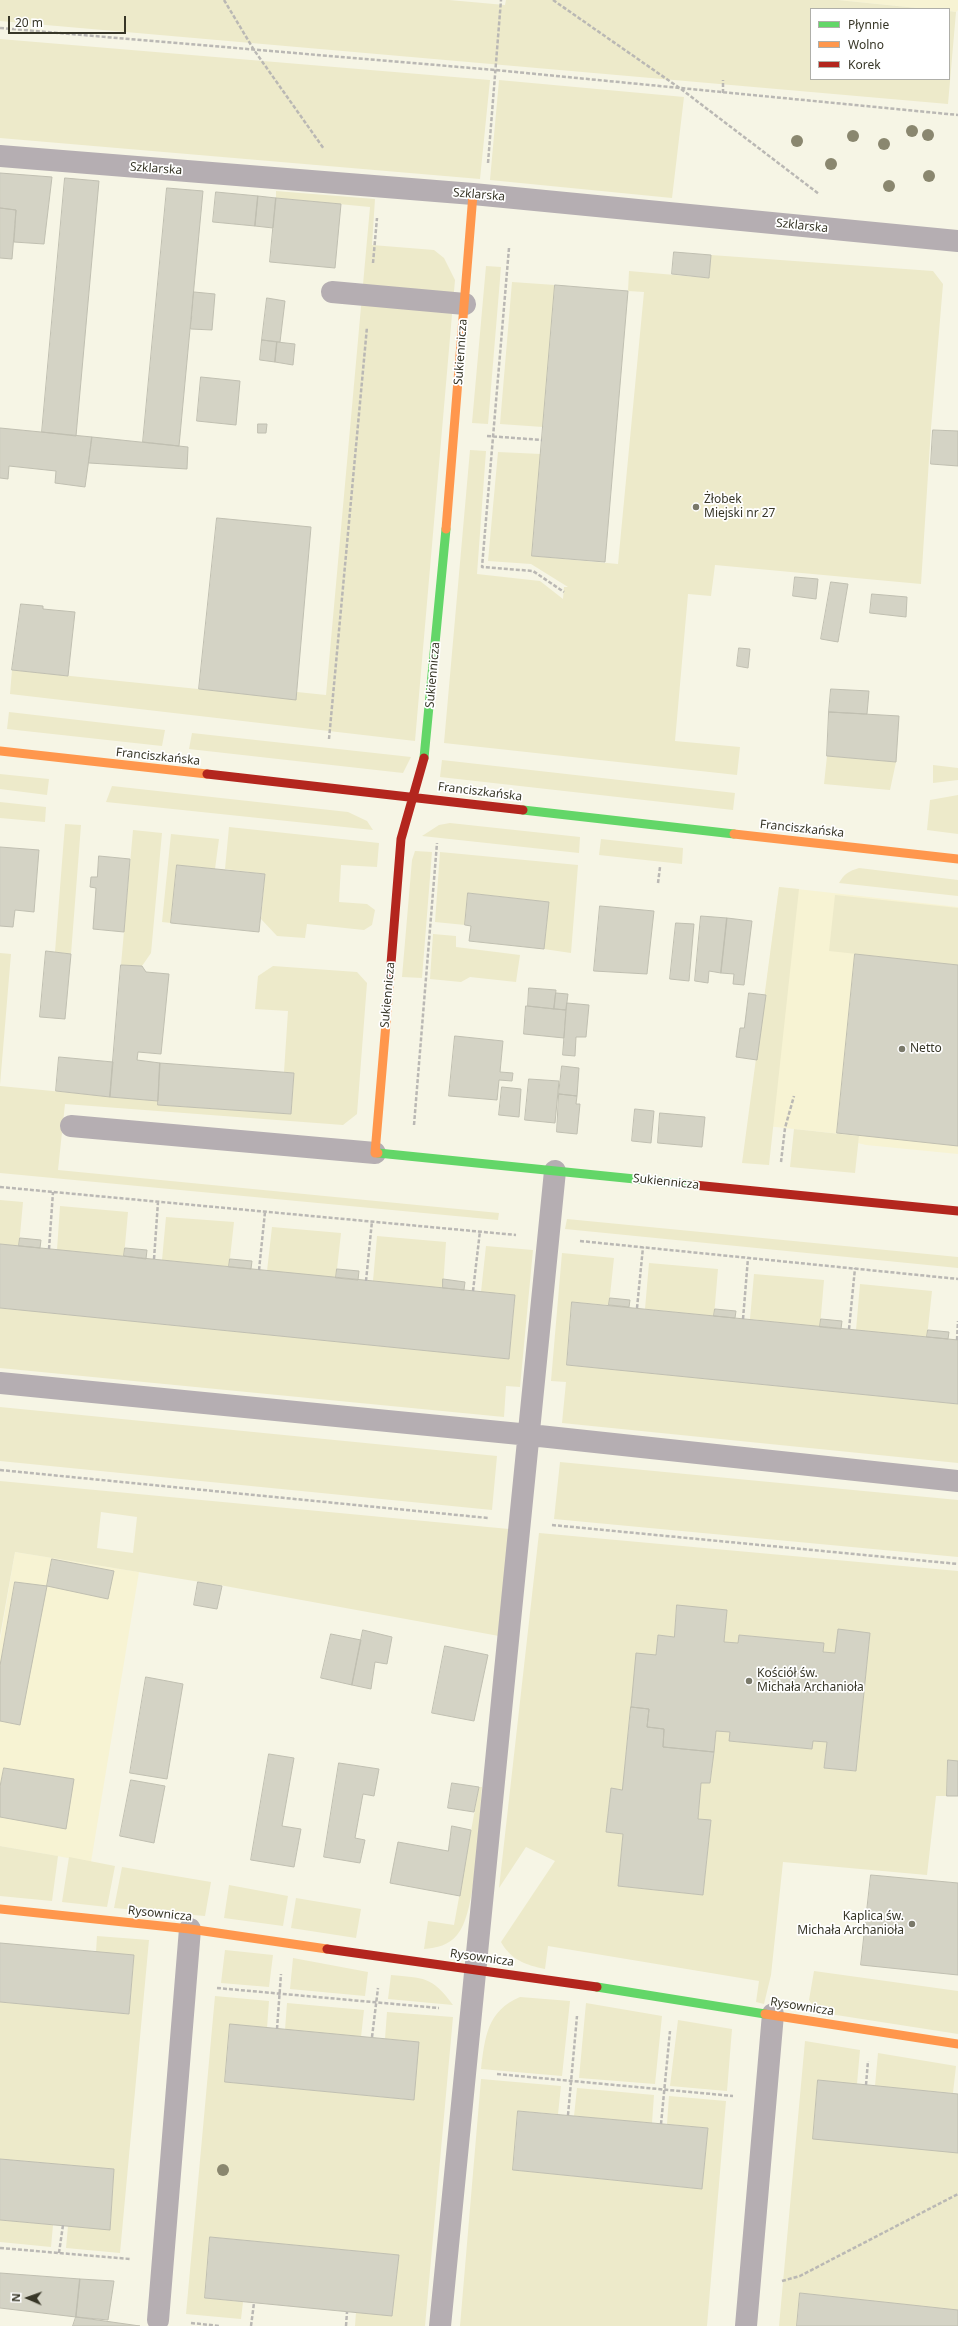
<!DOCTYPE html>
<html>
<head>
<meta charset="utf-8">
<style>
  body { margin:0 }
  #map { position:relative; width:958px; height:2326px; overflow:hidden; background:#f6f5e5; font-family:"Noto Sans",sans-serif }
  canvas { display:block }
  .legend { position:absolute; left:810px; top:8px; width:140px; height:72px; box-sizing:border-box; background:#fff; border:1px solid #afafa9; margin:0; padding:5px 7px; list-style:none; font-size:12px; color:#373627 }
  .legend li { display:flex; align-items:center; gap:8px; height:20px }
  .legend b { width:20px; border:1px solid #afafa9 }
  .north { position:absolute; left:8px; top:2278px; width:40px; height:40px; -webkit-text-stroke:3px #fff; paint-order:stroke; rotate:272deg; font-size:11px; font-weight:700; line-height:16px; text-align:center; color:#373627 }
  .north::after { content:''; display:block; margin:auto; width:14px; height:18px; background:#373627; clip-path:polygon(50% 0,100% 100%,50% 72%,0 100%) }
  .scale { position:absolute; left:8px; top:16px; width:118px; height:18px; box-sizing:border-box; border:2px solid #373627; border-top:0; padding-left:5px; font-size:12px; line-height:14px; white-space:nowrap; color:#373627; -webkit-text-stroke:3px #fff; paint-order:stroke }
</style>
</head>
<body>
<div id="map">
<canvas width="958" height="2326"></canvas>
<ul class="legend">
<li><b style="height:5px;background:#63d668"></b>Płynnie</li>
<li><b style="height:5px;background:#ff974d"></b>Wolno</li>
<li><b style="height:5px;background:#b3261e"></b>Korek</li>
</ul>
<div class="north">N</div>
<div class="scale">20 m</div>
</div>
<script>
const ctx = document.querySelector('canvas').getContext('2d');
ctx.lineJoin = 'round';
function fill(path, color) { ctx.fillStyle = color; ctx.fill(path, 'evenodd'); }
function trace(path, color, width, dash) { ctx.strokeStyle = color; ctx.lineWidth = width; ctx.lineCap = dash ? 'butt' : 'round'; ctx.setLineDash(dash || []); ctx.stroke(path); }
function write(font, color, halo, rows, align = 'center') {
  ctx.font = font + ' "Noto Sans",sans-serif'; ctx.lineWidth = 3.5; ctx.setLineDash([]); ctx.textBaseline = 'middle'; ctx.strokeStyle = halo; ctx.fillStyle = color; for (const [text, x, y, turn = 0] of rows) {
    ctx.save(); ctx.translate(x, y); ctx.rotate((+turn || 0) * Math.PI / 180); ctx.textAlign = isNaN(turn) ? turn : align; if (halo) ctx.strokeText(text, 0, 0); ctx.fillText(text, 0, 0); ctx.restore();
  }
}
fill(new Path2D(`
  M838,0H958V10L956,12L949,11V9H927Z
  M779,887L958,907V1154L866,1145L858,1143L859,1136L748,1124Z
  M15,1552L139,1572L91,1862L0,1846V1641Z`), '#f7f3d3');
fill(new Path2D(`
  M0,0H449L505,5L506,0H838L927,9H811V79H949V11L956,12L948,104L0,21Z
  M0,39L490,80L480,179L0,138Z
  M499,80L684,97L672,198L490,180Z
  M276,191L375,199L372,245L434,250L444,258L455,280L415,741L10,694L12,670L296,699L297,692L326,695L370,207L276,198Z
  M711,255L933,271L943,284L931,428L921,584L715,565L711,596L688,594L675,741L740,747L737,775L444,743L470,450L486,451L477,574L540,581L563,599L564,587H568L531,564L488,561L498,452L541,454L532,556L618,564L644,292L628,291L629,271L709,278Z
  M486,266L501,267L488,424L472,423Z
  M512,282L555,285L543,427L500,424Z
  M9,712L165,730L162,746L7,729Z
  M192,733L411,757L403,773L189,749Z
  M827,756L896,762L890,790L824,784Z
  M442,760L735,793L733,810L440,777Z
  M933,765L958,768V780L933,783Z
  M0,774L49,779L47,795L0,789Z
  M112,786L348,812L367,821L373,830L106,802Z
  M958,795V834L927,830L930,800Z
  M0,802L46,807L45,822L0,818Z
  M450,823L580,837L579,853L422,836L439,825Z
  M65,824L81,825L71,954L55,952Z
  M229,827L379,843L377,867L341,865L339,902L367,904L375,910L372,925L364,930L307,924L305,938L277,936L261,919L265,874L225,869Z
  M133,830L162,833L151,953L142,966L121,965Z
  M171,834L219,839L215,869L177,865L171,923L162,922Z
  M601,839L683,848L682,864L599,855Z
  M415,851L432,852L422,978L402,977L412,860Z
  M440,852L578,865L571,953L544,949L549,902L469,893L465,925L435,922Z
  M859,868L958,880V896L839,883C844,874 849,871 859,868Z
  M779,887L799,889L769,1165L742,1163Z
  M835,895L958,908V965L829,951Z
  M433,934L456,936V947L520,955L516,982L470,977L461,982L430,979Z
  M0,953L11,954L0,1085Z
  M273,966L357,972L367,983L357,1114L343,1125L65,1104L58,1170L499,1213L498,1220L0,1173V1086L158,1101V1105L291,1114L294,1073L284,1072L288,1011L255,1009L258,976Z
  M794,1129L859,1136L855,1173L790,1167Z
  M0,1200L23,1202L19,1246L0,1244Z
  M60,1206L128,1212L124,1256L57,1250Z
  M166,1217L234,1222L229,1267L162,1260Z
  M567,1219L958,1257V1268L565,1229Z
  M272,1227L341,1233L336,1278L267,1271Z
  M377,1236L446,1242L443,1288L373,1281Z
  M486,1246L533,1250L520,1387L506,1386L504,1417L0,1368V1308L509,1359L515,1295L481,1292Z
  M562,1253L614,1258L609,1305L572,1302L567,1365L958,1404V1463L562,1423L566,1382L551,1381Z
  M649,1263L718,1269L714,1316L645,1309Z
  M754,1274L824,1280L820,1327L750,1319Z
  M860,1284L932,1291L927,1337L856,1330Z
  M0,1407L497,1456L492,1510L0,1461Z
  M560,1462L958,1500V1557L554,1519Z
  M0,1481L509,1529L499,1636L225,1586L15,1552L0,1636ZM101,1512L137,1517L133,1553L97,1548Z
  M539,1533L958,1571V1761H948L947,1796H936L927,1875L783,1862L771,1975L764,2004L756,2002L759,1981L548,1946L545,1969C526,1965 511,1960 501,1942L555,1861L526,1847L499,1888ZM677,1606L727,1611L724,1642L738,1643L740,1635L824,1643L823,1652L835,1653L838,1630L870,1633L856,1771L824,1768L827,1742L813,1741L812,1749L729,1741L730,1732L716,1731L710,1783H701L698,1819L711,1821L703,1895L618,1886L623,1834L606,1832L611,1789L622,1790L631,1707L656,1655L658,1635L674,1637Z
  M479,1787H482C479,1818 477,1914 457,1935C449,1945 437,1948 424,1949L428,1921L454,1925Z
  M0,1846L58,1856L52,1901L0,1896Z
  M69,1857L115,1866L107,1907L62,1902Z
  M122,1867L211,1882L205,1916L114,1908Z
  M229,1885L288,1896L283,1926L224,1918Z
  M296,1898L361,1909L356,1938L291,1928Z
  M97,1936L149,1940L120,2253L66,2248L68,2226L110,2229L114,2169L0,2159V2002L129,2014L134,1956L96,1952Z
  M225,1950L273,1955L269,1987L221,1983Z
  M293,1958L368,1972L365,1996L290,1989Z
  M814,1971L958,1991V2034L817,2012L809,2000Z
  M391,1975C423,1978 432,1976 453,2005L388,1999Z
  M215,1996L269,2001L267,2028L230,2025L225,2082L413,2100L419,2042L385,2039L387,2012L453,2017L425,2326H355L356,2312L392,2315L399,2255L210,2237L205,2298L243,2302L241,2319L186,2314Z
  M520,1997L570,2001L562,2076L481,2069C485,2037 487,2011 520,1997Z
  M287,2003L364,2010L361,2037L285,2030Z
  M586,2003L662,2016L655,2084L579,2078Z
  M678,2020L732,2029L727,2091L670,2086Z
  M805,2041L860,2050L857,2084L958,2153V2310L800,2293L797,2326H779Z
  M878,2053L956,2066L953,2093L875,2086Z
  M481,2079L561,2086L558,2114L518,2111L513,2170L702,2189L708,2128L667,2124L669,2096L726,2101L707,2326H460Z
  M577,2088L654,2095L652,2123L574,2116Z
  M0,2220L53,2225L51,2247L0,2242Z`), '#edeaca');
const building = new Path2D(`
  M0,173L52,177L44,244L14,242L16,210L0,208Z
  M65,178L99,181L76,436L42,432Z
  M167,188L203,191L179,446L143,442Z
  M216,192L258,196L255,226L213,222Z
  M258,196L276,198L273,228L255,226Z
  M276,198L341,204L335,268L270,262Z
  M0,208L16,210L12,259L0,258Z
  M674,252L711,255L709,278L672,274Z
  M555,285L628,291L605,562L532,556Z
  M194,292L215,294L212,330L191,329Z
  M267,298L285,301L280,342L262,340Z
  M262,340L277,342L275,362L260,360Z
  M277,342L295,344L293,365L275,362Z
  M201,377L240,381L236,425L197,421Z
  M258,424H267L266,433H258Z
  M0,428L92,437L85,487L55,483L56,471L9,466L8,479L0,478Z
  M933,430L958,431V466L931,464Z
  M92,437L188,447L187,469L89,463Z
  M217,518L311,527L296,700L199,689Z
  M795,577L818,579L816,599L793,596Z
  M831,582L848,584L838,642L821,639Z
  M872,594L907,597L906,617L870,613Z
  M21,604L43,606V609L75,612L68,676L12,670Z
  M739,648L750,649L748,668L737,666Z
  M831,689L869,691L867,714L829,712Z
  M829,712L899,716L896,762L827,756Z
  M0,847L39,850L34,912L15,910L13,927L0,926Z
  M99,856L130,859L124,932L93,929L96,888L90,887L91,877H97Z
  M177,865L265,874L259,932L171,923Z
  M468,893L549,902L544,949L469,941L471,926L465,925Z
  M600,906L654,911L647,974L594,971Z
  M701,916L727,918L721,973L709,971L708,983L695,981Z
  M727,918L752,921L744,985L733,984L734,974L721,973Z
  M676,923L694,924L689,981L670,979Z
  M46,951L71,954L65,1019L40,1017Z
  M855,954L958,965V1146L837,1133Z
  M121,965L142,966L146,972L169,974L161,1054L138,1052L137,1060L160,1063L158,1101L110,1097Z
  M529,988L556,990L554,1009L528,1006Z
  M556,993L568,994L566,1010L554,1009Z
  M749,993L766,995L757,1060L736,1057L740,1028H744Z
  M567,1003L589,1005L586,1037H576L575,1056L563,1055Z
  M526,1006L566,1010L564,1038L524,1034Z
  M455,1036L503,1041L500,1072L513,1073L512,1081L499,1080L497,1100L449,1096Z
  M59,1057L113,1062L110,1097L56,1091Z
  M160,1063L294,1073L291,1114L158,1105Z
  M562,1066L579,1068L577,1096L559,1094Z
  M529,1079L559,1081L555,1123L525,1120Z
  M502,1087L521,1089L519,1117L499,1115Z
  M559,1094L577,1096L576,1104H580L577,1134L557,1132Z
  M635,1109L654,1111L651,1143L632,1141Z
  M660,1113L705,1117L702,1147L658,1143Z
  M20,1238L41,1240L40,1248L19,1246Z
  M0,1244L515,1295L509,1359L0,1308Z
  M125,1248L147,1250L146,1259L124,1256Z
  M230,1259L252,1261L251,1269L229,1267Z
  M337,1269L359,1271L358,1280L336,1278Z
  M443,1279L465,1282L464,1290L443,1288Z
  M610,1298L630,1300L629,1307L609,1305Z
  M572,1302L958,1340V1404L567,1365Z
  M715,1309L736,1311L735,1318L714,1316Z
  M821,1319L842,1321L841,1329L820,1327Z
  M928,1330L949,1332L948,1339L927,1337Z
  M52,1559L114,1571L108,1599L47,1586Z
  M15,1582L47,1586L20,1725L0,1721V1666Z
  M198,1582L222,1586L217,1609L194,1605Z
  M677,1605L727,1610L724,1642L738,1643L739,1635L824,1643L823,1652L835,1653L838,1629L870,1633L856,1771L824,1768L827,1742L813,1741L812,1749L729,1741L730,1732L716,1731L714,1752L663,1747L664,1729L647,1727L649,1709L631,1707L636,1653L656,1655L658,1635L674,1637Z
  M363,1630L392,1637L387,1664L375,1662L371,1689L352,1685Z
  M331,1634L361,1640L352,1685L321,1678Z
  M445,1646L488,1655L474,1721L432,1713Z
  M146,1677L183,1684L167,1779L130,1773Z
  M631,1707L649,1709L647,1727L664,1729L663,1747L714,1752L710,1783H701L698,1819L711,1820L703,1895L618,1886L623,1834L606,1832L611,1788L622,1790Z
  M269,1754L294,1758L282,1826L301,1829L294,1867L251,1860Z
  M948,1760L958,1761V1796H947Z
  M339,1763L379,1769L374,1796L363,1794L355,1838L365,1840L360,1863L324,1857Z
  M4,1768L74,1779L66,1829L0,1817V1787Z
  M131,1780L165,1786L154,1843L120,1836Z
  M452,1783L479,1787L474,1812L448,1808Z
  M452,1826L471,1830L460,1896L390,1883L398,1842L448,1851Z
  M871,1875L958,1883V1975L861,1965Z
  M0,1943L134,1955L129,2014L0,2002Z
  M230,2024L419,2042L414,2100L225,2082Z
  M818,2080L958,2094V2153L813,2139Z
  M518,2111L708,2128L702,2189L513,2170Z
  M0,2159L114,2169L110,2230L0,2220Z
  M210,2237L399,2255L392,2316L205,2298Z
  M0,2273L80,2279L76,2317L0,2308Z
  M80,2279L114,2281L108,2320L76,2317Z
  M800,2293L958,2310V2326H797Z
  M76,2317L140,2326H73Z`);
fill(building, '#d4d3c5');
trace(building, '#c0bfb1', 1);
trace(new Path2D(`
  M224,0L254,50L324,149
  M553,0L681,89L819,194
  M0,28L495,70L958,115
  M723,93V80
  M488,163L501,0
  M509,248L482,567L533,571L564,592
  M373,263L377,218
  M487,436L542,440
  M329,739L367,327
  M658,883L660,867
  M414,1125L437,843
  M781,1162L785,1128L794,1096
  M0,1187L516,1235
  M580,1241L958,1279
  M49,1249L53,1192
  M154,1259L158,1202
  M259,1270L265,1212
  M366,1281L372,1221
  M473,1291L480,1231
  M637,1308L643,1247
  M743,1319L748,1258
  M849,1329L855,1268
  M957,1340L958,1321
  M0,1470L488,1518
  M552,1525L958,1564
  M217,1988L439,2008
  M277,2029L281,1974
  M372,2037L378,1988
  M497,2074L733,2096
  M866,2085L868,2061
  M568,2115L577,2016
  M661,2124L670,2031
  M0,2248L130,2259
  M59,2253L63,2225
  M782,2281L800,2276L958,2194
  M191,2323L220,2326
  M251,2326L254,2303
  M346,2326L347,2312`), '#bab8b4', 2.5, [4, 2]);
trace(new Path2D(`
  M332,292L465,304
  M71,1126L375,1153
  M0,1383L530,1435L958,1481
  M158,2320L190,1929
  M440,2326C476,1941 518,1556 555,1171
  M746,2326L773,2014`), '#b5aeb2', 22);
trace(new Path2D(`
  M0,156L473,194L958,241`), '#b5aeb2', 22);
trace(new Path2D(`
  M424,758L446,529
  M523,810L734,834
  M378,1153L694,1185
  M597,1987L765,2014`), '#63d668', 9);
trace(new Path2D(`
  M446,529L473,194
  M0,751L207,774
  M734,834L958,859
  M378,1153H375L390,976
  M0,1909L190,1929L327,1949
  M765,2014L958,2044`), '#ff974d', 9);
trace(new Path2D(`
  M207,774L523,810
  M390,976L401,839L424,758
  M694,1185L958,1211
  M327,1949L597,1987`), '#b3261e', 9);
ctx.fillStyle = '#8a876f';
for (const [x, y] of [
  [912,131],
  [928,135],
  [853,136],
  [797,141],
  [884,144],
  [831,164],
  [929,176],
  [889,186],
  [223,2170]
]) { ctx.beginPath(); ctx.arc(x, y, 6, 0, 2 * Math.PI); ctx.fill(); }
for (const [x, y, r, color] of [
  [696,507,4,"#7a796a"],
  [902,1049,4,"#7a796a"],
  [749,1681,4,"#7a796a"],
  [912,1924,4,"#7a796a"]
]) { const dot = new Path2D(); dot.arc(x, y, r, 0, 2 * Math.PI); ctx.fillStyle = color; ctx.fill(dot); trace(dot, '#fff', 1.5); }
write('12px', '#373627', '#fff', [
  ["Szklarska",156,169,4],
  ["Szklarska",479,195,5],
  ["Szklarska",802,226,6],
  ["Sukiennicza",461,352,-86],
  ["Sukiennicza",433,675,-85],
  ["Franciszkańska",158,757,6],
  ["Franciszkańska",480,792,7],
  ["Franciszkańska",802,829,6],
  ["Sukiennicza",388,995,-85],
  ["Sukiennicza",666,1182,6],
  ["Rysownicza",160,1914,6],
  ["Rysownicza",482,1958,8],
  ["Rysownicza",802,2007,9]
]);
write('12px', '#373627', '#fff', [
  ["Żłobek",704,500],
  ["Miejski nr 27",704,514],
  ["Netto",910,1049],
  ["Kościół św.",757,1674],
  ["Michała Archanioła",757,1688],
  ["Kaplica św.",904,1917,"right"],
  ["Michała Archanioła",904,1931,"right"]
], 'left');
</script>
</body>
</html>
